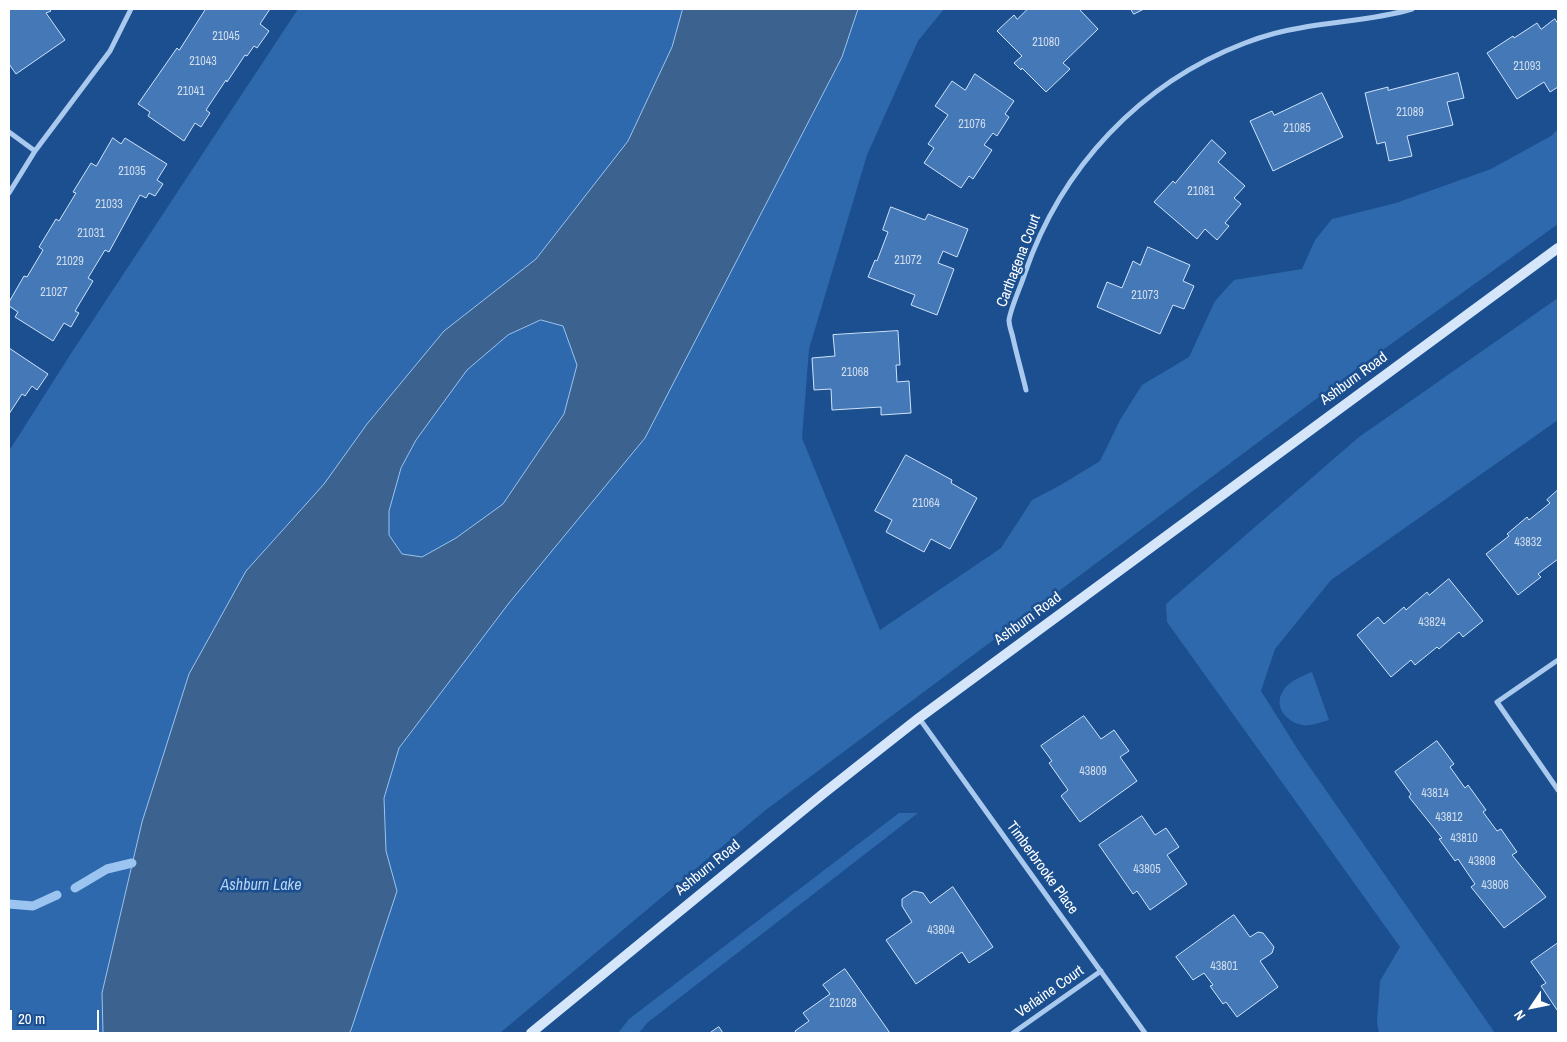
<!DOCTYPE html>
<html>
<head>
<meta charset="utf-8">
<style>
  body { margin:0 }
  #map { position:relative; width:1567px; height:1042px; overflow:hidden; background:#1b4f8f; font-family:"Archivo Narrow",sans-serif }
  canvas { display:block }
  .frame { position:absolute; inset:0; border:10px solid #fff; pointer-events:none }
  .north { position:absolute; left:1507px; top:982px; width:50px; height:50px; -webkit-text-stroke:4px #1b4f8f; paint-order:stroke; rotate:236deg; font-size:14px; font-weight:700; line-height:20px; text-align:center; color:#fff }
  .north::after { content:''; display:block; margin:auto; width:18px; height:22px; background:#fff; clip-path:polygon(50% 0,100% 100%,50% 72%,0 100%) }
  .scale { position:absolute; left:10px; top:1010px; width:89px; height:22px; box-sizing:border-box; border:2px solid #fff; border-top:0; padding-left:6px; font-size:15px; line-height:18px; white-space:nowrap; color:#fff; -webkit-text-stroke:4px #1b4f8f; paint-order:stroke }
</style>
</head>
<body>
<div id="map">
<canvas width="1567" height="1042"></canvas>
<div class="frame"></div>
<div class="north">N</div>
<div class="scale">20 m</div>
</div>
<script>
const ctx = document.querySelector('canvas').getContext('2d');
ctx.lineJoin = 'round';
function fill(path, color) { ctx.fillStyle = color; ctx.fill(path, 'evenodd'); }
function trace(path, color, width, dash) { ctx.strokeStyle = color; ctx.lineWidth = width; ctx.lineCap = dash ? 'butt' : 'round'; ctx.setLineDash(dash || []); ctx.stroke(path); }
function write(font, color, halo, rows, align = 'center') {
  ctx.font = font + ' "Archivo Narrow",sans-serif'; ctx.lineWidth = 5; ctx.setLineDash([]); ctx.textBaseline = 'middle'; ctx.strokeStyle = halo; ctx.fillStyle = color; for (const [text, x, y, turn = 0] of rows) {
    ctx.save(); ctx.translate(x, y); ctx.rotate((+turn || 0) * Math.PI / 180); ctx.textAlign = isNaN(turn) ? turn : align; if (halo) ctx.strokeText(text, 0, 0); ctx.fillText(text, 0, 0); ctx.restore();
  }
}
fill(new Path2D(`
  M298,9H683L672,47L628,141L536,259L444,331L367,424L324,484L246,571L189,674L142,822L102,993L103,1033H9V451L72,352Z
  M858,9H944L918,41L867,155L809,349L802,438L880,630L1001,548L1032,500L1059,486L1100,461L1120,420L1142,385L1189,357L1215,301L1234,280L1302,269L1315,240L1332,219L1396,203L1491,169L1551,136L1558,129V224L1359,367L767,809L500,1033H349L397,891L386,851L384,798L399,748L509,603L645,438L842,57Z
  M1558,298V420L1331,580L1275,649L1261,691L1300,753L1495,1033H1379L1377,1022L1380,981L1400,947L1167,622L1166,604L1359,437Z
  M541,320L563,326L577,365L564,414L503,504L456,538L422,557L402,554L389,535V511L401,468L416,440L467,370L508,335Z
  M1312,672L1329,720C1321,722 1309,727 1302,725C1284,721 1272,704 1285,688C1291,680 1303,676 1312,672Z
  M899,813H918L647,1023L639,1033H618L629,1019Z`), '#2e69ad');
const water = new Path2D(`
  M683,9H858L842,57L645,438L509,603L399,748L384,798L386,851L397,891L351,1030L349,1033H103L102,993L142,822L189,674L246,571L324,484L367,424L444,331L536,259L628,141L672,47ZM541,320L563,326L577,365L564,414L503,504L456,538L422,557L402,554L389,535V511L401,468L416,440L467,370L508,335Z`);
fill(water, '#3c6290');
trace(water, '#9cc4f0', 1);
trace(new Path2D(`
  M75,888L107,869L132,863
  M9,904L33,906L57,895`), '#9cc4f0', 9);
const building = new Path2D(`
  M9,9H49L51,11L46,13L65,40L16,74L9,64Z
  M206,9H270L260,24L269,31L257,48L254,46L247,56L245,55L227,82L226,80L206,110L210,113L201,127L195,123L184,141L148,116L150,112L138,104L177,48L179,50Z
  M1028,9H1079L1098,29L1063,63L1070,69L1046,92L1022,68L1021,70L1014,63L1022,56L997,31L1014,15L1017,19Z
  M1131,9H1144L1134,14Z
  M1555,19L1558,24V87L1550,92L1544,82L1517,99L1487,53L1513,36L1514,38L1537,23L1541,29Z
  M1458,73L1464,98L1447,102L1453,125L1407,136L1412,156L1389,161L1385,142L1377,144L1365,93L1388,87V90Z
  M975,74L1014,101L1005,114L1009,117L997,136L993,133L984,145L992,150L973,179L969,176L961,188L924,163L934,148L928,144L948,115L935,106L952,81L965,90Z
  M1322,93L1343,137L1273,171L1250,121L1272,111L1274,115Z
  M113,138L121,144L125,138L167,164L157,180L163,184L155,196L149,193L146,198L140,195L109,252L105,250L88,278L93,281L75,311L79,313L71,327L64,323L53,341L15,317L18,312L9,306V302L24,276L27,277L43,250L39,247L56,219L59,221L76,193L73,192L91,163L96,166Z
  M1212,140L1226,153L1218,162L1245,186L1234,198L1241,204L1225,223L1229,226L1217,240L1205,229L1197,239L1154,202L1173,181L1175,183Z
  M891,207L925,220L928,214L968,229L957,257L943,251L938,263L954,269L937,315L911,305L915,295L868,277L875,260L877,261L888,232L883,230Z
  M1148,247L1190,265L1183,281L1194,286L1184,309L1173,305L1160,334L1097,307L1107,282L1122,288L1133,261L1140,265Z
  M898,331L900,365H896L897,382L909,381L911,413L881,415V407L832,410L831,389L814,390L812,358L835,356L833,335Z
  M9,348L48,374L37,390L32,386L25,396L22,394L9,414Z
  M906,455L952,480L951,483L977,498L950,549L931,539L924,552L886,532L892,520L875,511Z
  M1558,490V559L1538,574L1541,577L1518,595L1486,554L1509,536L1507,534L1527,517L1529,520L1550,503L1547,500Z
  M1449,579L1483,621L1463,637L1459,632L1439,649L1437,647L1415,665L1411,660L1391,677L1357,635L1378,617L1384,624L1404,607L1406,610L1427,592L1429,595Z
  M1084,716L1101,739L1114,730L1129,751L1120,757L1137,781L1080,822L1061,796L1068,790L1049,763L1052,761L1041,746Z
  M1437,741L1454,764L1450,767L1465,788L1468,785L1486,810L1483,812L1497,831L1501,829L1517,852L1512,855L1546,897L1504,928L1471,887L1475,884L1458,859L1455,861L1439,839L1442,838L1409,797L1411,794L1395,772Z
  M1142,816L1155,835L1166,828L1179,847L1167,855L1187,884L1150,910L1137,891L1133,894L1099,845Z
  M953,887L993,947L969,963L962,952L916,984L886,940L912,922L902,906V899L914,891L923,893L930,903Z
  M1234,915L1250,937L1258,932L1263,933L1274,947L1272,953L1260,961L1278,987L1237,1017L1226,1002L1223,1004L1210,986L1213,985L1204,973L1193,980L1176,957Z
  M1558,943V1009L1557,1010L1541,986L1546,983L1531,962Z
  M845,969L890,1033H796L795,1031L809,1021L803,1013L830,994L823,985Z
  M719,1027L723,1033H710Z`);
fill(building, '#4478b7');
trace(building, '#cfe3fa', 1);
trace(new Path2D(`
  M9,132L35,151
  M9,193L35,151L110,51L131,9
  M1026,390C1022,373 1017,356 1013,338C1012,333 1009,326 1009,320C1011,307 1021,286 1025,273C1061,168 1140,83 1245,43C1263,36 1281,31 1300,28C1337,21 1375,20 1412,9
  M1558,660L1497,702L1558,790
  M919,718L1145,1033
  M1013,1033L1101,971`), '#a9c9ee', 5);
trace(new Path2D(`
  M531,1033L824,793L919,718L1558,248`), '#d6e6fa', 10);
write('12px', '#d0dded', null, [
  ["21045",226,37],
  ["21080",1046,43],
  ["21043",203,62],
  ["21093",1527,67],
  ["21041",191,92],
  ["21089",1410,113],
  ["21076",972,125],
  ["21085",1297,129],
  ["21035",132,172],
  ["21081",1201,192],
  ["21033",109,205],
  ["21031",91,234],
  ["21072",908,261],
  ["21029",70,262],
  ["21027",54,293],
  ["21073",1145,296],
  ["21068",855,373],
  ["21064",926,504],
  ["43832",1528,543],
  ["43824",1432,623],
  ["43809",1093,772],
  ["43814",1435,794],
  ["43812",1449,818],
  ["43810",1464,839],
  ["43808",1482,862],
  ["43805",1147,870],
  ["43806",1495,886],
  ["43804",941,931],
  ["43801",1224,967],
  ["21028",843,1004]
]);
write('15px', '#fff', '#1b4f8f', [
  ["Carthagena Court",1019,261,-69],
  ["Ashburn Road",1354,379,-36],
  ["Ashburn Road",1028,619,-36],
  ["Ashburn Road",708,868,-39],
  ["Timberbrooke Place",1042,868,54],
  ["Verlaine Court",1050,992,-35]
]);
write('italic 16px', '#b5d3f5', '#1b4f8f', [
  ["Ashburn Lake",261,886]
]);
</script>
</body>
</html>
